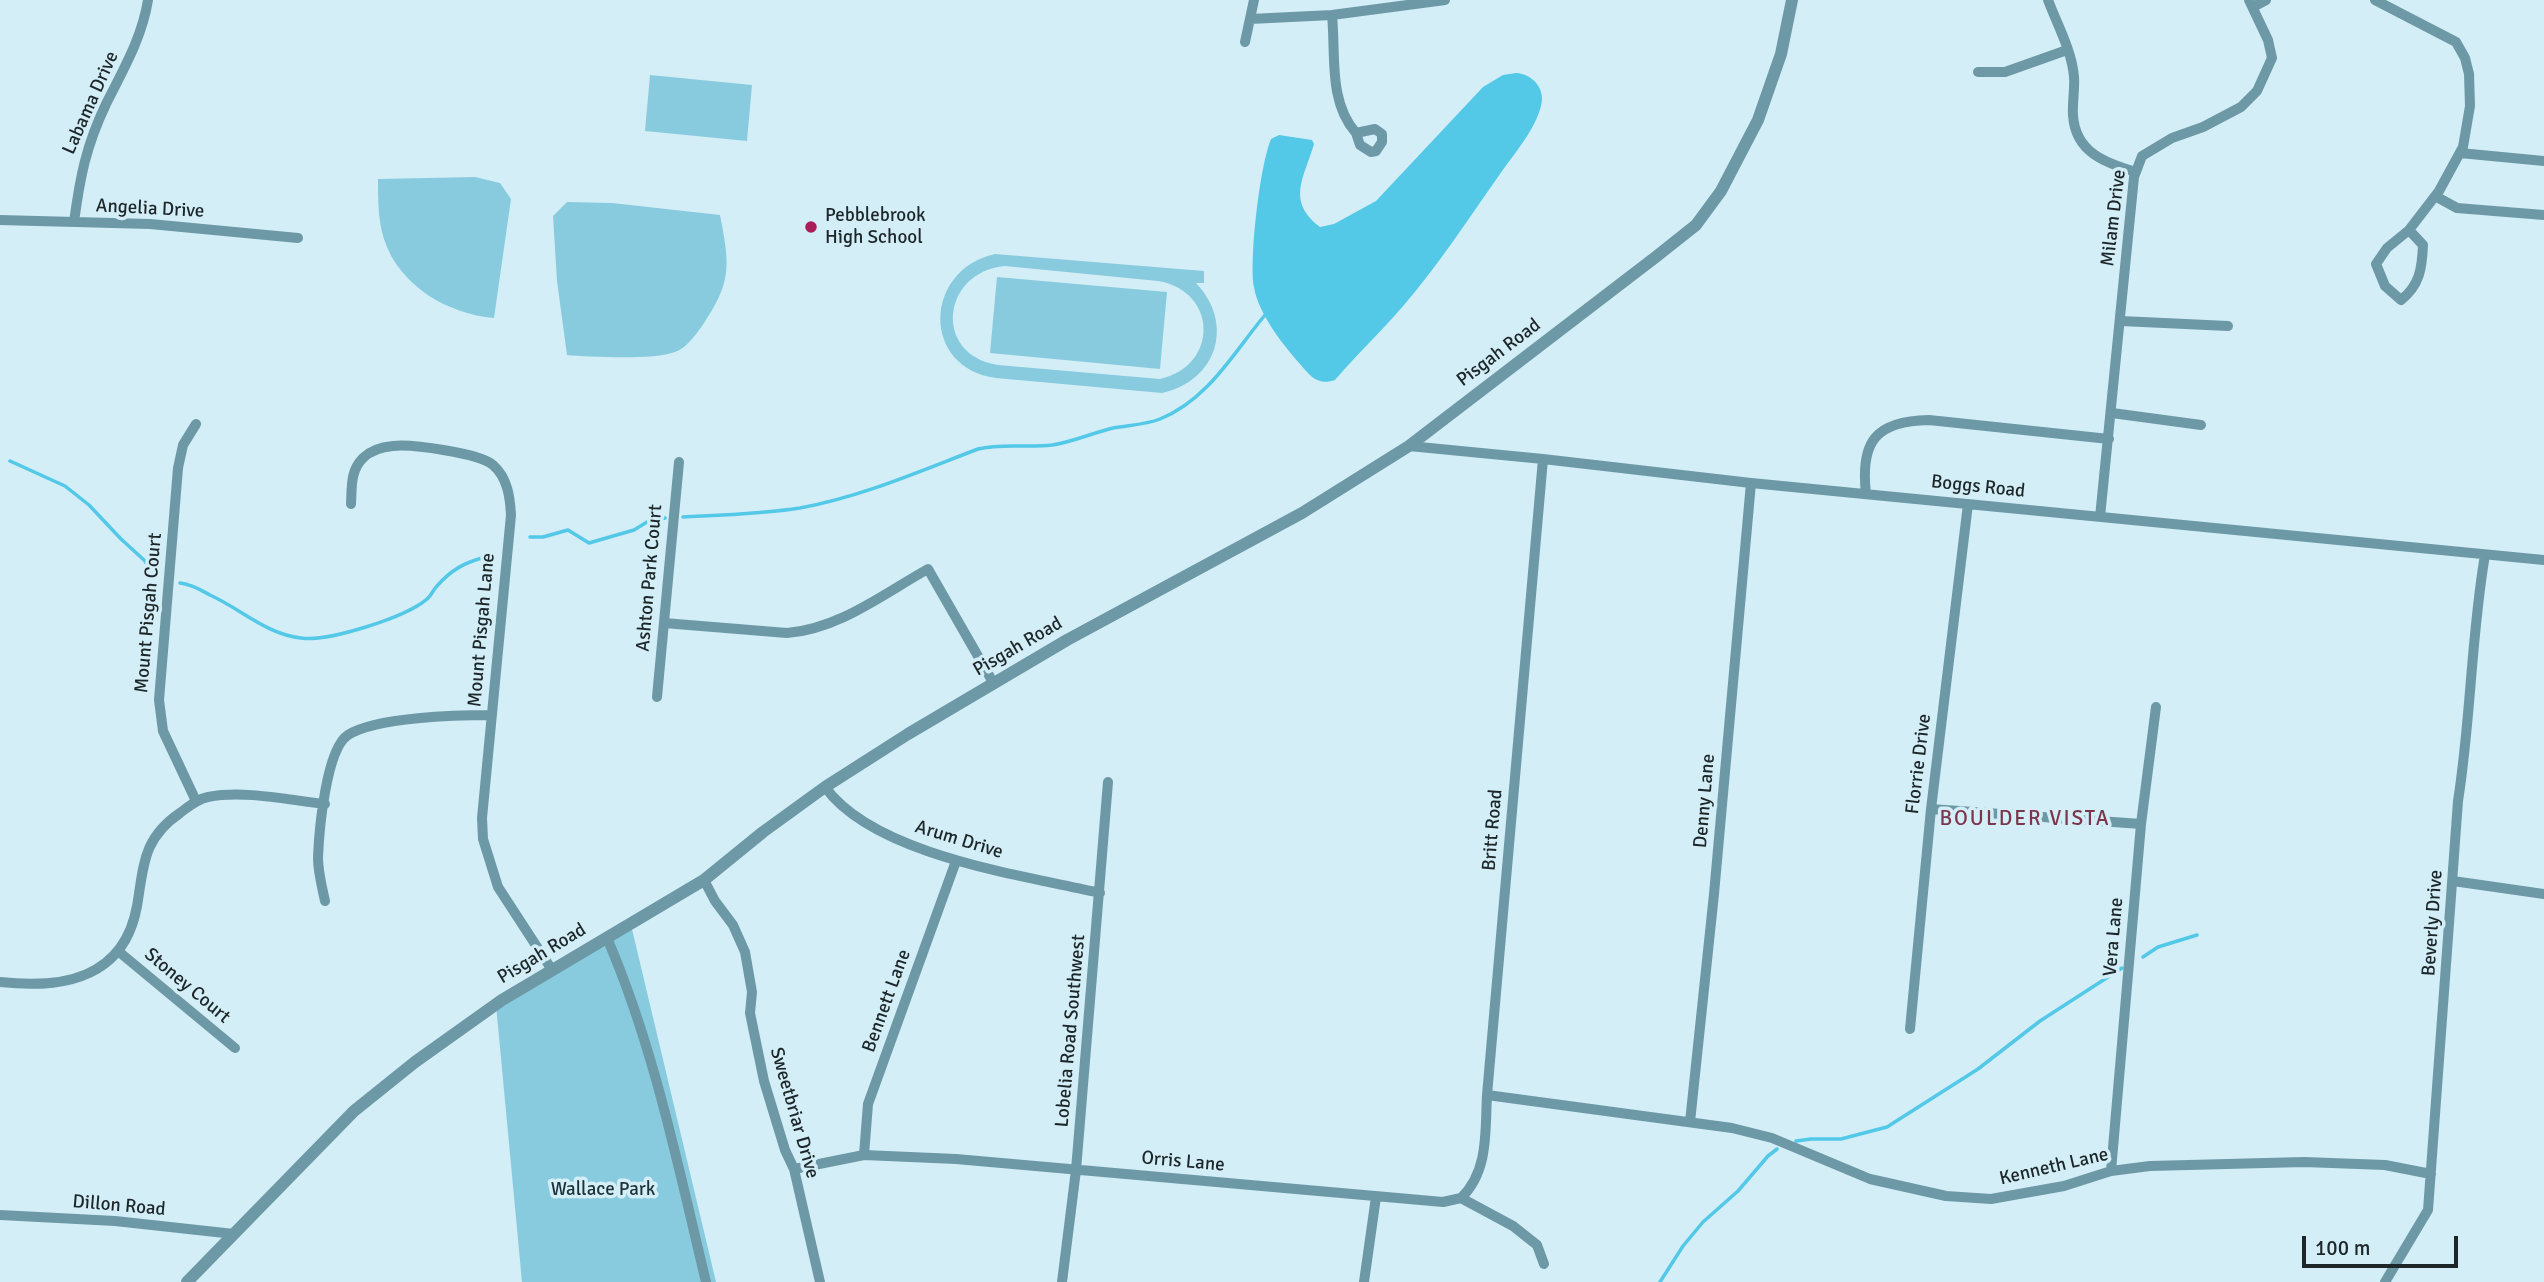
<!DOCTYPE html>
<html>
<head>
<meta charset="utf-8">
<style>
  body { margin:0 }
  #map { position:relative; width:2544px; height:1282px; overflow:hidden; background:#d3eef7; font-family:Signika,sans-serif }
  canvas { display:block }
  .scale { position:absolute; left:2302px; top:1236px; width:156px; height:32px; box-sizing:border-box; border:4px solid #1d272a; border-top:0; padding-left:9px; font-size:21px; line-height:24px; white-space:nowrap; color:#1d272a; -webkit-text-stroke:5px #d3eef7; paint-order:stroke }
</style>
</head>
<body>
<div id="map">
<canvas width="2544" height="1282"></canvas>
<div class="scale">100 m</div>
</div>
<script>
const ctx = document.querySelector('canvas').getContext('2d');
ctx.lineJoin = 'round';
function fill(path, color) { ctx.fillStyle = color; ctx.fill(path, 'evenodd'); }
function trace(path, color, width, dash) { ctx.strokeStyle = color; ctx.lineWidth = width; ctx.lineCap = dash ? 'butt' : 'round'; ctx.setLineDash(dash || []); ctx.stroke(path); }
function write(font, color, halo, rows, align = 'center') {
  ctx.font = font + ' Signika,sans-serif'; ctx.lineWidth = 7; ctx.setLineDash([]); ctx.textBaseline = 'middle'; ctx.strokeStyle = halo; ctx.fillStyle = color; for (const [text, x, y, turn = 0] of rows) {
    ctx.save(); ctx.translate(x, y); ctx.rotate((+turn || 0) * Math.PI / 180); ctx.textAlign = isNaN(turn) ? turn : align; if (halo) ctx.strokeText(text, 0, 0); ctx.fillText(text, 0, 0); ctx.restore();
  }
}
fill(new Path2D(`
  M650,75L752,85L747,141L645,131Z
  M475,177L500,183L511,199L494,318C448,314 399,286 384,239C378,220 378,199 378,179Z
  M567,202L612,203L720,215C730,266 732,282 702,326C695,336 686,348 675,352C655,360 590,357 567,355L557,281L553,216Z
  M995,254L1204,271V283H1196C1235,324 1217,381 1162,393L996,378C921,368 923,270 995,254ZM1005,266L1158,281C1218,291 1219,366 1160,379L998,365C933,355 941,272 1005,266Z
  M997,277L1167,292L1160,369L990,353Z
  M631,925L716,1282H522L496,1005Z`), '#89cbde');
fill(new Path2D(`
  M1516,73C1532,74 1546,88 1541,106C1535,130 1514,154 1500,174C1469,218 1439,264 1404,305C1382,331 1357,354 1335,380C1318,386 1310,376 1300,364C1283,345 1258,313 1254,287C1249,259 1260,165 1271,139L1279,135L1312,140L1314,144C1304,178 1286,201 1320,227L1334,224L1376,201L1483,87L1503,75Z`), '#53c8e7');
trace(new Path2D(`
  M10,461L65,486L89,505L121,539L144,560L153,572
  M683,517C722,515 761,514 800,508C861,497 920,471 978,449C1002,443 1027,448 1052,445C1073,442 1092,433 1113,428C1129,425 1145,425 1160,419C1208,400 1234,352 1265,315
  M530,537H543L568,530L589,543L634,530L647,522L665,518
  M180,583C191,584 201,590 210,595C241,609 266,634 301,638C328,642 407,617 427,599C431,596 433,590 437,586C451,570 465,562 486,557
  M2143,957L2158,947L2197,935
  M1796,1141L1811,1139H1841L1887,1127L1978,1069L2040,1021L2122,968
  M1660,1282L1683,1246L1703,1222L1738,1191L1768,1156L1777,1149`), '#53c8e7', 3.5);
trace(new Path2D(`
  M2048,0C2057,24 2072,51 2074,77C2075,90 2072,103 2073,115C2075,152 2105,163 2136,172
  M2375,0L2456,42L2465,58L2469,74L2470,106L2463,147L2439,191L2409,230L2423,245C2422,268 2420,285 2401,300L2385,286L2376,264L2387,248L2409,230
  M2253,7L2266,0
  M1332,15C1336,55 1328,101 1356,133
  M1250,19L1332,15L1445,0
  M1245,42L1254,0
  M1978,72H2005L2067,50
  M1375,129L1382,134V142L1376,151L1371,152L1360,145L1356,133Z
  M2460,153L2544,161
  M2435,196L2457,208L2544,215
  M0,220L150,224L298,238
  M74,222C80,177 86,146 106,104C123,70 142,38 148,0
  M2121,321L2228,326
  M2112,413L2201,425
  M1409,446L1543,459L1751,483L2544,560
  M1866,494C1860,441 1876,421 1929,420L2109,439
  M351,504C352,487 350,471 363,458C370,451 382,447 393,446C412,444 479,453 493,465C508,478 510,498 511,515L482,818L483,839L498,887L552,970
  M2100,517L2134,177L2142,156L2172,138L2203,127L2241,107L2257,91L2272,58L2268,40L2249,0
  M664,623L787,633C839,629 883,594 928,569L994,684
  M657,697L679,462
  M825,787C874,855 1021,875 1100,893
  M196,801L163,731L159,700L178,468L183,445L196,424
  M1931,809L2141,824
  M704,880L715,901L733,925L745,952L752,992L750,1013L764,1081L785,1150L794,1169L820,1282
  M2453,881L2544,894
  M325,901C322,887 318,872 318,858C319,831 326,749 348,735C376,717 458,715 492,715
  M607,938C654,1047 678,1166 706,1282
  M118,951L235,1048
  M0,982C62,989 124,979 137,906C144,866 142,839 180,813C188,807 197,799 208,797C245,790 288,800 325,804
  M1910,1029L1931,809L1968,504
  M1487,1095L1732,1128L1772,1138L1870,1179L1946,1196L1991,1199L2064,1186L2111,1171L2150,1166L2304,1162L2385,1165L2431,1174
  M1690,1122L1714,894L1751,483
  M864,1155L868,1104L956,861
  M794,1169L864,1155L956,1159L1443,1202L1461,1198L1513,1226L1537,1245L1544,1264
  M2111,1171L2141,824L2156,707
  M1461,1198C1489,1171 1485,1131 1487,1095L1543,459
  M0,1215L115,1221L234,1234
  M1062,1282L1076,1170L1108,782
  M1364,1282L1376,1197
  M2385,1282L2428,1210L2458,801C2471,719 2471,636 2485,555`), '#6d99a6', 10);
trace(new Path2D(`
  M187,1282L354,1111L415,1062L502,1000L704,880L763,832L825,787L908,734L1067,640L1302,513L1409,446L1657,256L1696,225L1721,191L1758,120L1781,54L1792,0`), '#6d99a6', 12);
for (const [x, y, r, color] of [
  [811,227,7,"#ab1d58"]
]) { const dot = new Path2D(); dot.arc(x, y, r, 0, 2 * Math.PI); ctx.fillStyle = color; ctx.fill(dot); trace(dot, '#d3eef7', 2.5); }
write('19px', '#1d272a', '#d3eef7', [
  ["Labama Drive",91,103,-66],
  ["Angelia Drive",150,209,3],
  ["Milam Drive",2114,218,-83],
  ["Pisgah Road",1499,353,-37],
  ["Boggs Road",1978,487,6],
  ["Ashton Park Court",650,578,-85],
  ["Mount Pisgah Court",149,613,-85],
  ["Mount Pisgah Lane",482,630,-85],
  ["Pisgah Road",1018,647,-30],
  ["Florrie Drive",1919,764,-83],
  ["Denny Lane",1705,801,-85],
  ["Britt Road",1493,830,-85],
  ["Arum Drive",959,840,17],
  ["Beverly Drive",2433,923,-86],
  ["Vera Lane",2114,937,-85],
  ["Pisgah Road",542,954,-31],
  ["Stoney Court",187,986,40],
  ["Bennett Lane",887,1001,-70],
  ["Lobelia Road Southwest",1071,1031,-85],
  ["Sweetbriar Drive",794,1113,74],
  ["Orris Lane",1183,1162,5],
  ["Kenneth Lane",2054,1167,-13],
  ["Dillon Road",119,1206,5]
]);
write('19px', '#1d272a', '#d3eef7', [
  ["Pebblebrook",825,216],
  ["High School",825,238]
], 'left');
write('19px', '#1d3238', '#d3eef7', [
  ["Wallace Park",603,1190]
]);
ctx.letterSpacing = '2px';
write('21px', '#7c364c', '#d3eef7', [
  ["BOULDER VISTA",2025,819]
]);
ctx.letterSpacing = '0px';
</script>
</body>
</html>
